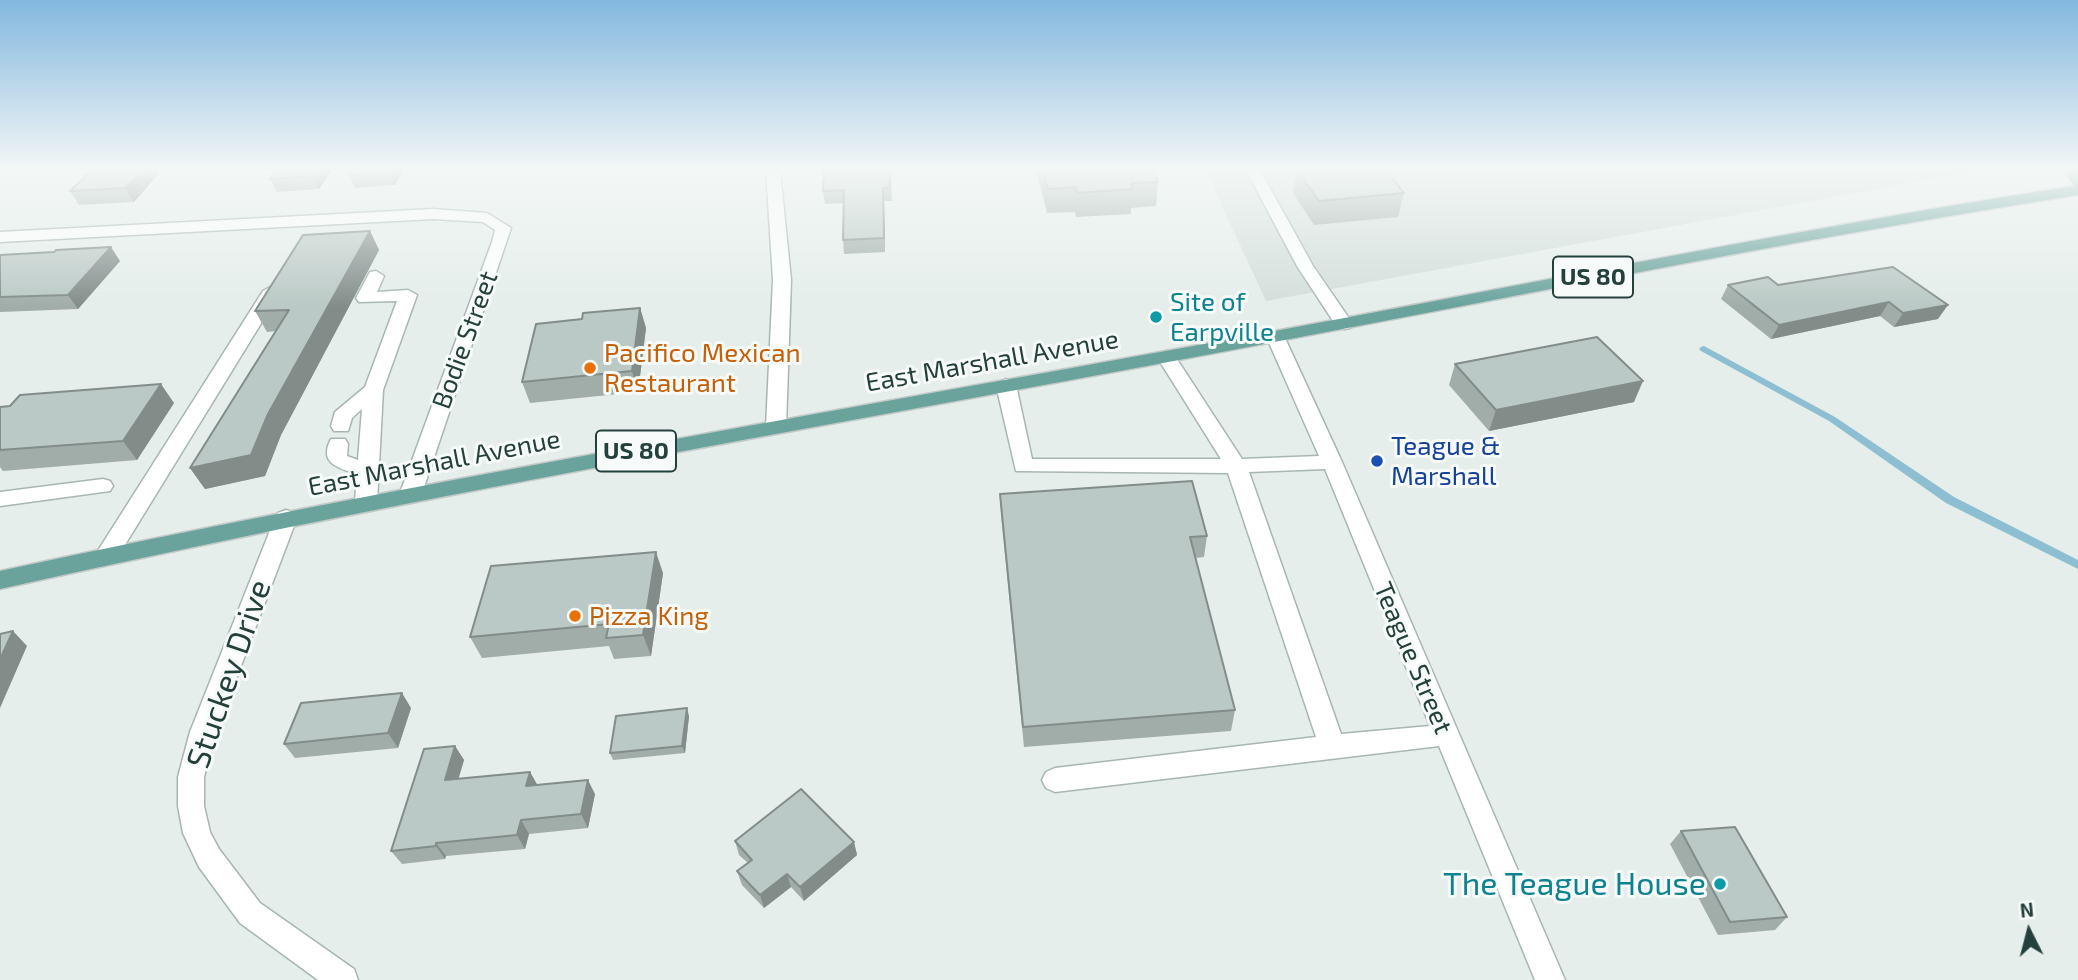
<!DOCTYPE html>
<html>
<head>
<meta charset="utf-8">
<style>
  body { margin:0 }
  #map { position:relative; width:2078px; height:980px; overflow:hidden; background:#e5eeeb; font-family:"Exo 2",sans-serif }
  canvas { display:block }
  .north { position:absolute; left:1994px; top:896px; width:70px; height:70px; -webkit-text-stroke:5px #f6faf8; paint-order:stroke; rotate:354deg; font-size:19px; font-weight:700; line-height:28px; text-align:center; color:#24403c }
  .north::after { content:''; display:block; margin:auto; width:24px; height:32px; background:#24403c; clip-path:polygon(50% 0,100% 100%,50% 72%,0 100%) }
</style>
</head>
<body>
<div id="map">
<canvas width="2078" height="980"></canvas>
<div class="north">N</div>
</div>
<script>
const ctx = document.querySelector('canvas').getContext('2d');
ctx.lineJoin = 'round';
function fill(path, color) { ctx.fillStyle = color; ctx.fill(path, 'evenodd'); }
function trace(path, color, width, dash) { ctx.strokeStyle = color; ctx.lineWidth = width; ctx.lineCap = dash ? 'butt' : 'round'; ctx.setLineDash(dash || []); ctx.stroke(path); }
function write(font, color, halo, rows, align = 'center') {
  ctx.font = font + ' "Exo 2",sans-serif'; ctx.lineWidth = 6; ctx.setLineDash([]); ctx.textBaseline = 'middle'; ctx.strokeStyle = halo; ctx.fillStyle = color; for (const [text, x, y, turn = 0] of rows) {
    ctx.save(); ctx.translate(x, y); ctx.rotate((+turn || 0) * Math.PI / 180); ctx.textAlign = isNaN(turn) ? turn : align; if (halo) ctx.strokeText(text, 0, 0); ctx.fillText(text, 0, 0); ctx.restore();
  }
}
fill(new Path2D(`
  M1205,170H1981L1266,301Z`), '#d3deda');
fill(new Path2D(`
  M1704,346L1835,417L1954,497L2078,560V569L1946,503L1829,421L1701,351L1699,349L1701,347Z`), '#8dbed2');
const minor = new Path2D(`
  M766,170H780L791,280L786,427L783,432H769L766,427L773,280Z
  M1246,170H1260L1313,266L1353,324L1350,328L1344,329L1335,324L1297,266Z
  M433,209L487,213L511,228L422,493L418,498L411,500L404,498L400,493L492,242L495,230L483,222L433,219L0,242V232Z
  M376,271L384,276L377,292L408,290L417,295L383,390L377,502L374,507L366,509L358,507L355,502L357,474C338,468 318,463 331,439H345L348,444L347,456L358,460L362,409L352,418L348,431H334L331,426L335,412L365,387L397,301L359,302L356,298L370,272Z
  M272,286L281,291L115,561L107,563L99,561L96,555L99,549L263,291Z
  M1275,331L1284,336L1342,462L1565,980H1535L1439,746L1055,792L1046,788L1042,780L1046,772L1055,768L1316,737L1228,473L1016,471L996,385L1006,379L1016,385L1032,459H1221L1157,357L1166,351L1173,353L1242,459L1319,456L1266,336ZM1325,469L1430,726L1341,734L1249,472Z
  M103,479L110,481L113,486L110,491L0,506V492Z
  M286,510L294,513L297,518L216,732L204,777V806L210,832L219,849L260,903L354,969L358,980H318L240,923L199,867L183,833L178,806V777L190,732L275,518L278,513Z`);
const major = new Path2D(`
  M2063,170L2078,171V195C1777,242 1479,304 1179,360C785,433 391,501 0,589V571C398,485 798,418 1199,345C1491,292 1782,231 2075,186Z`);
trace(minor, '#a7b6b3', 3);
trace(major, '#c2cac8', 3);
fill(minor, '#fff');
fill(major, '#69a39c');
fill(new Path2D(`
  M92,170H159L160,172L134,202L79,205L70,191Z
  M276,170H332L319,189L277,192L270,179Z
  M352,170H404L395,185L355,188L349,175Z
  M465,170H505L466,172Z
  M891,170L892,201H884L885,252L844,254L843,240L844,203L825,204L823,191Z
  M1036,170H1153L1158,182L1156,206L1131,208V214L1076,217L1075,212L1047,213Z
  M1297,170L1404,193L1398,217L1314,225L1293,193Z
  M370,231L379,250L281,435L265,476L205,489L190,468L276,331L267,332L255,311Z
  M54,252L120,261L78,309L0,312V255Z
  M1893,267L1938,319L1894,327L1880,316L1771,339L1721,299L1728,285H1778Z
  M640,308L646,328L638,392L530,403L522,382L582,319Z
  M1455,364L1634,402L1489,431L1449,385Z
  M174,403L137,460L3,471L0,467V407Z
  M1000,494L1207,536L1204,557L1195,558L1235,710L1231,731L1024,747L1001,515Z
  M663,573L651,656L614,659L609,646L482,658L470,637Z
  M411,708L398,748L295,758L284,744Z
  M689,716L685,753L613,760L610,753Z
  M455,746L464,760L458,779L530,772L537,785L595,794L588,828L529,834L525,849L446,856L445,859L402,864L391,851Z
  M1681,831L1787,917L1775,930L1718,935L1670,844Z
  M735,841L854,842L857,855L804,901L791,887L764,908L742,885L737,871L748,863L739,855Z`), '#a0ada9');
fill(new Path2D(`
  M143,170H159L160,172L134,202L125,188Z
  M317,170H332L319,189L313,176Z
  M391,170H404L395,185L389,172Z
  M883,188L884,201L885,252L884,238Z
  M370,231L379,250L281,435L265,476L205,489L190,468L268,414Z
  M111,247L120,261L78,309L68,295Z
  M1889,302L1880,316L1771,339L1779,325Z
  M1948,305L1938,319L1894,327L1903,313Z
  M640,308L646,328L638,392L632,371Z
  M1643,381L1634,402L1489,431L1496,410Z
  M161,384L174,403L137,460L123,441Z
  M656,552L663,573L651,656L643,635Z
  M13,631L27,646L0,708V659Z
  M402,693L411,708L398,748L388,733Z
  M687,708L689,716L685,753L682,746Z
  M455,746L464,760L454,794L445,780Z
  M530,772L538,786H526Z
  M588,780L595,794L588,828L581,814Z
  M521,820L529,834L525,849L517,835Z
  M854,842L857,855L804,901L800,887Z
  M436,843L446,856L445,859L436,846Z
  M787,874L791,887L764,908L760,895Z`), '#828d8a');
const building = new Path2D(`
  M92,170H143L125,188L70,191Z
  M276,170H317L313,176L270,179Z
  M352,170H391L389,172L349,175Z
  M824,170H890V187L883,188L884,238L843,240L844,190L823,191Z
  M1043,170H1153L1158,182L1131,183L1132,189L1077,193L1076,187L1048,189Z
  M1297,170H1386L1404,193L1319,201Z
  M370,231L268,414L251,455L190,468L289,310L255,311L303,235Z
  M111,247L68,295L0,297V255L54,252L56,250Z
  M1893,267L1948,305L1903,313L1889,302L1779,325L1728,285L1768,277L1778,285Z
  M640,308L632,371L522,382L536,324L582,319L583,313Z
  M1597,337L1643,381L1496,410L1455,364Z
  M161,384L123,441L0,450V407L10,406L20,395Z
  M1192,481L1207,536L1190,537L1235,710L1023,727L1000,494Z
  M656,552L643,635L606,638L609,624L470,637L491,566Z
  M13,631L0,659V634Z
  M402,693L388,733L284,744L301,703Z
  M687,708L682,746L610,753L616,716Z
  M455,746L445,780L530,772L526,786L588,780L581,814L521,820L517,835L436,843V846L391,851L424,749Z
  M801,789L854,842L800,887L787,874L760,895L737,871L752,860L735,841Z
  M1735,827L1787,917L1730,922L1681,831Z`);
fill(building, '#bac9c5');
trace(building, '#828d8a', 2);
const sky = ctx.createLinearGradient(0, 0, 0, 307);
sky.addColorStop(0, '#83b8df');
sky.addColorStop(0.55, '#f3f7f6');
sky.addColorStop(1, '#f3f7f600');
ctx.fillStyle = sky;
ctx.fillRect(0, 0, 2078, 307);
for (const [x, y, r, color] of [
  [1156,317,7,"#0f9aa8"],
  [590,368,7,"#e8710a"],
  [1377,461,7,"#1a4fb4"],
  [575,616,7,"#e8710a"],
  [1720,884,7,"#0f9aa8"]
]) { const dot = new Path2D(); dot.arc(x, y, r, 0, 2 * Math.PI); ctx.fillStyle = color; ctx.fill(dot); trace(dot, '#f6faf8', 2.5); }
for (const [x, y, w] of [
  [1593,277,80],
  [636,451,80]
]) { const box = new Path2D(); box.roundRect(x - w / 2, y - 20.5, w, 41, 5); ctx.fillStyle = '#f6faf8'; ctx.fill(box); trace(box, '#24403c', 2); }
write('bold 24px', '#24403c', null, [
  ["US 80",1593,277],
  ["US 80",636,451]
]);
write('26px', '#0d838f', '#f6faf8', [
  ["Site of",1170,302],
  ["Earpville",1170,332]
], 'left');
write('26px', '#24403c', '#f6faf8', [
  ["Bodie Street",465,340,-70],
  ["East Marshall Avenue",992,361,-10],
  ["East Marshall Avenue",434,463,-11],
  ["Teague Street",1413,658,67]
]);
write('26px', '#c56008', '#f6faf8', [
  ["Pacifico Mexican",604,353],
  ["Restaurant",604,383],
  ["Pizza King",589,616]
], 'left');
write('26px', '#164399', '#f6faf8', [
  ["Teague &",1391,446],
  ["Marshall",1391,476]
], 'left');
write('32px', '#24403c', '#f6faf8', [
  ["Stuckey Drive",229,674,-71]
]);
write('32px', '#0d838f', '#f6faf8', [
  ["The Teague House",1706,884]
], 'right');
</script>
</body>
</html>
